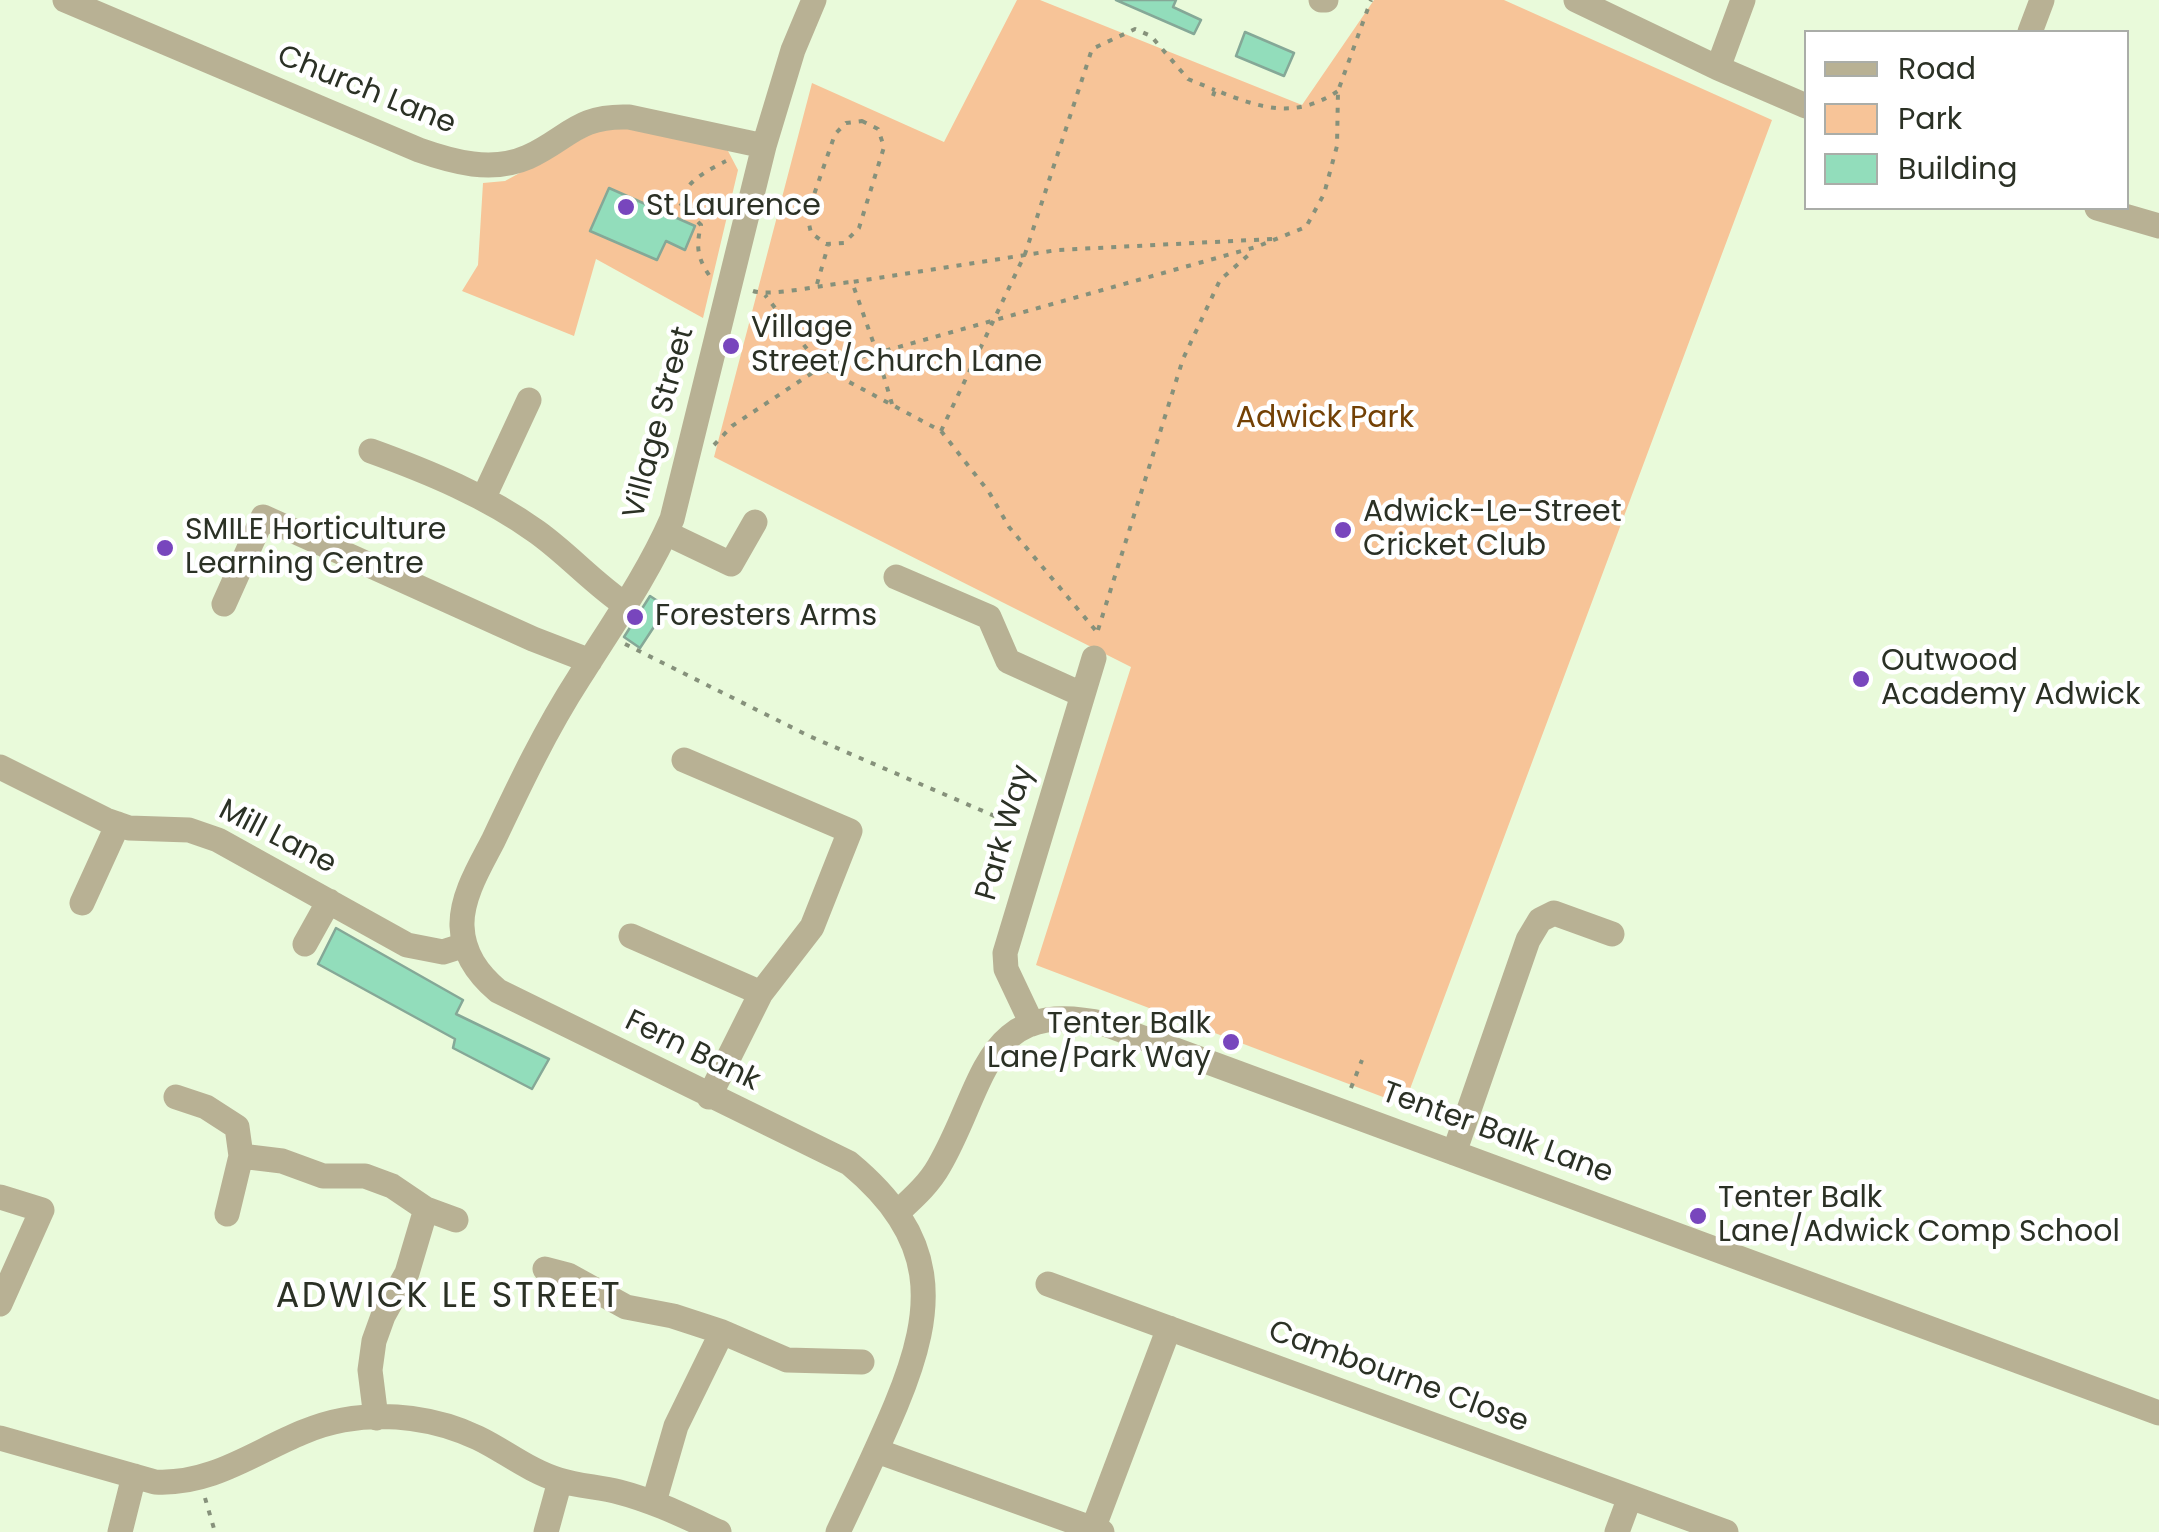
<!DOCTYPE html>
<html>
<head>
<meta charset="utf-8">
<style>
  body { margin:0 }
  #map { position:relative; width:2159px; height:1532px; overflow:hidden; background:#e9fada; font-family:Poppins,sans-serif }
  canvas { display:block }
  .legend { position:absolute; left:1804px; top:30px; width:325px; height:180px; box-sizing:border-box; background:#fff; border:2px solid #aaada8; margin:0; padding:12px 18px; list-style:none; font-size:30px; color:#2b3125 }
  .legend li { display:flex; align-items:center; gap:20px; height:50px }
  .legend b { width:50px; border:2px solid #aaada8 }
</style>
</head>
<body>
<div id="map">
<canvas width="2159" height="1532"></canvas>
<ul class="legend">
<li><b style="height:12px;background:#b8b194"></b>Road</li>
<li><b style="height:28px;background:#f7c498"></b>Park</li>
<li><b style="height:28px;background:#92ddbb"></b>Building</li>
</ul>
</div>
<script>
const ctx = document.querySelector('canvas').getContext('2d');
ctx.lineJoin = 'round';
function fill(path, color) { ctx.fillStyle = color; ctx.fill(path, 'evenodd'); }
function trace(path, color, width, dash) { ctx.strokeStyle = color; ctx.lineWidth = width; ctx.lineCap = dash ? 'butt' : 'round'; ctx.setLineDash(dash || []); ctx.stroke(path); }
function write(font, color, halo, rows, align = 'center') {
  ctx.font = font + ' Poppins,sans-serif'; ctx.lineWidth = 9; ctx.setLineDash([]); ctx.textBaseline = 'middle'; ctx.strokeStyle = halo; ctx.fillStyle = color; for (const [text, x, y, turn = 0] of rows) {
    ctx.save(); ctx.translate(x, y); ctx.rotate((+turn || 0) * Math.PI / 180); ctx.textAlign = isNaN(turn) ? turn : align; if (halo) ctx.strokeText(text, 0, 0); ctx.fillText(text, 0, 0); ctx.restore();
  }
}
fill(new Path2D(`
  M1017,0H1040L1302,105L1374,0H1504L1772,120L1404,1105L1036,965L1131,667L714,457L812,83L944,142Z
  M611,123L711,144L728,151L738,170L703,318L596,259L574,336L462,291L478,265L483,183L505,181Z`), '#f7c498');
const building = new Path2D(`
  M1116,0H1176L1173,7L1201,20L1194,34Z
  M1245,32L1294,53L1284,76L1236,56Z
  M609,188L695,226L685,250L666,241L657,260L590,231Z
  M650,596L667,607L640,648L624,637Z
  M336,928L463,1000L456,1014L549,1059L532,1089L453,1048L455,1039L318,964Z`);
fill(building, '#92ddbb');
trace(building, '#85a897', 2.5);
trace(new Path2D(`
  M1213,96L1215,90C1261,108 1294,120 1338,91
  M862,121L878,129L884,147L859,228L844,243L826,244L811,233L807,215L835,134L846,123Z
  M1272,239L1057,250L852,282L877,353L1256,247L1306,227L1324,194L1337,146L1338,91L1371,0
  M709,275C697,257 696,246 701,225L680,203C684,182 708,170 726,161
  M817,284L828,246
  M753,291C771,297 827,284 852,282
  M892,404L877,353L821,367L941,431L989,492L1009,527L1097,632
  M941,431L1025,254L1092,49L1135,29L1151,36L1188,79L1215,90
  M714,445L732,426L821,367L765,295
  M1098,630L1183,359L1220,280L1253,251
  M625,644L809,736L1020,827
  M1351,1088L1362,1060
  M205,1498L215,1532`), '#86917b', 4, [5, 8]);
trace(new Path2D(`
  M65,0L419,150C453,162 492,173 528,157C569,138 577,115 629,117L764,146
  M814,0L793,50L764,146L672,519C647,576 612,625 579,678C546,729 519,786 493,841C480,866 461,897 462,926C463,954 478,974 498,991L849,1163C938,1237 938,1304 896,1405C878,1448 858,1490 838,1532
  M1321,0H1326
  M1576,0L1718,68L1806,106
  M2030,32L2042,0
  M1718,68L1743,0
  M2097,208L2159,226
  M371,451C429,472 487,496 537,532C569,555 594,584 627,606
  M483,499L529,400
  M666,533L731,564L755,522
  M896,577L989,617L1008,661L1081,694
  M224,604L263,517L533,639L590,661
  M684,760L850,831L812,927L761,993L709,1097
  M0,767L106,820L129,828L189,830L218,840L407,945L443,952L465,945
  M82,903L118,824
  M631,936L761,993
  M305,944L329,901
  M1032,1024L1006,969L1005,953L1094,658
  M176,1097L206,1107L237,1127L241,1156
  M1454,1153L1528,940L1540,920L1554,913L1612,934
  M0,1197L42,1210L0,1304
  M426,1209L456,1220
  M898,1212C913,1198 929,1184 939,1166C986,1086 982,996 1105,1024L2159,1413
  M227,1214L241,1156L282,1161L323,1176H365L392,1186L426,1209L407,1273L383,1316L374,1341L370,1370L376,1418
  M545,1269L568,1275L626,1307L673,1316L722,1332L787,1360L862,1362
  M1048,1284L1726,1532
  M0,1438L155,1482C226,1486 276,1432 343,1420C388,1412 436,1418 478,1438C505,1451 529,1471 559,1480C578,1486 599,1487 619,1492C654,1501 686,1517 719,1532
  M877,1451L1102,1532
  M654,1502L676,1426L722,1332
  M1093,1529L1169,1328
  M120,1532L134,1476
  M546,1532L560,1481
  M1617,1532L1630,1497`), '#b8b194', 25);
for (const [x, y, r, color] of [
  [626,207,10,"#7846bd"],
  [731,346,10,"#7846bd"],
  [1343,530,10,"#7846bd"],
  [165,548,10,"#7846bd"],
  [635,617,10,"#7846bd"],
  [1861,679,10,"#7846bd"],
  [1231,1042,10,"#7846bd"],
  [1698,1216,10,"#7846bd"]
]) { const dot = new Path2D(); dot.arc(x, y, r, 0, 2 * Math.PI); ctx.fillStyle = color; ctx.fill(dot); trace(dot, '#fff', 4); }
write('30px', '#2b3125', '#fff', [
  ["Church Lane",366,91,22],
  ["Village Street",660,423,-75],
  ["Park Way",1006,833,-74],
  ["Mill Lane",277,838,27],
  ["Fern Bank",692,1052,26],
  ["Tenter Balk Lane",1497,1134,20],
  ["Cambourne Close",1398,1378,20]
]);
write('30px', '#2b3125', '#fff', [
  ["St Laurence",646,207],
  ["Village",751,329],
  ["Street/Church Lane",751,363],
  ["Adwick-Le-Street",1363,513],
  ["Cricket Club",1363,547],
  ["SMILE Horticulture",185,531],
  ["Learning Centre",185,565],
  ["Foresters Arms",655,617],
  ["Outwood",1881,662],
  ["Academy Adwick",1881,696],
  ["Tenter Balk",1211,1025,"right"],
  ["Lane/Park Way",1211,1059,"right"],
  ["Tenter Balk",1718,1199],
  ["Lane/Adwick Comp School",1718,1233]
], 'left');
write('30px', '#734105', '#fff', [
  ["Adwick Park",1325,419]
]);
ctx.letterSpacing = '2.5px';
write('35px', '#2b3125', '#fff', [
  ["ADWICK LE STREET",449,1298]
]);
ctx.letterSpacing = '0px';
</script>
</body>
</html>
